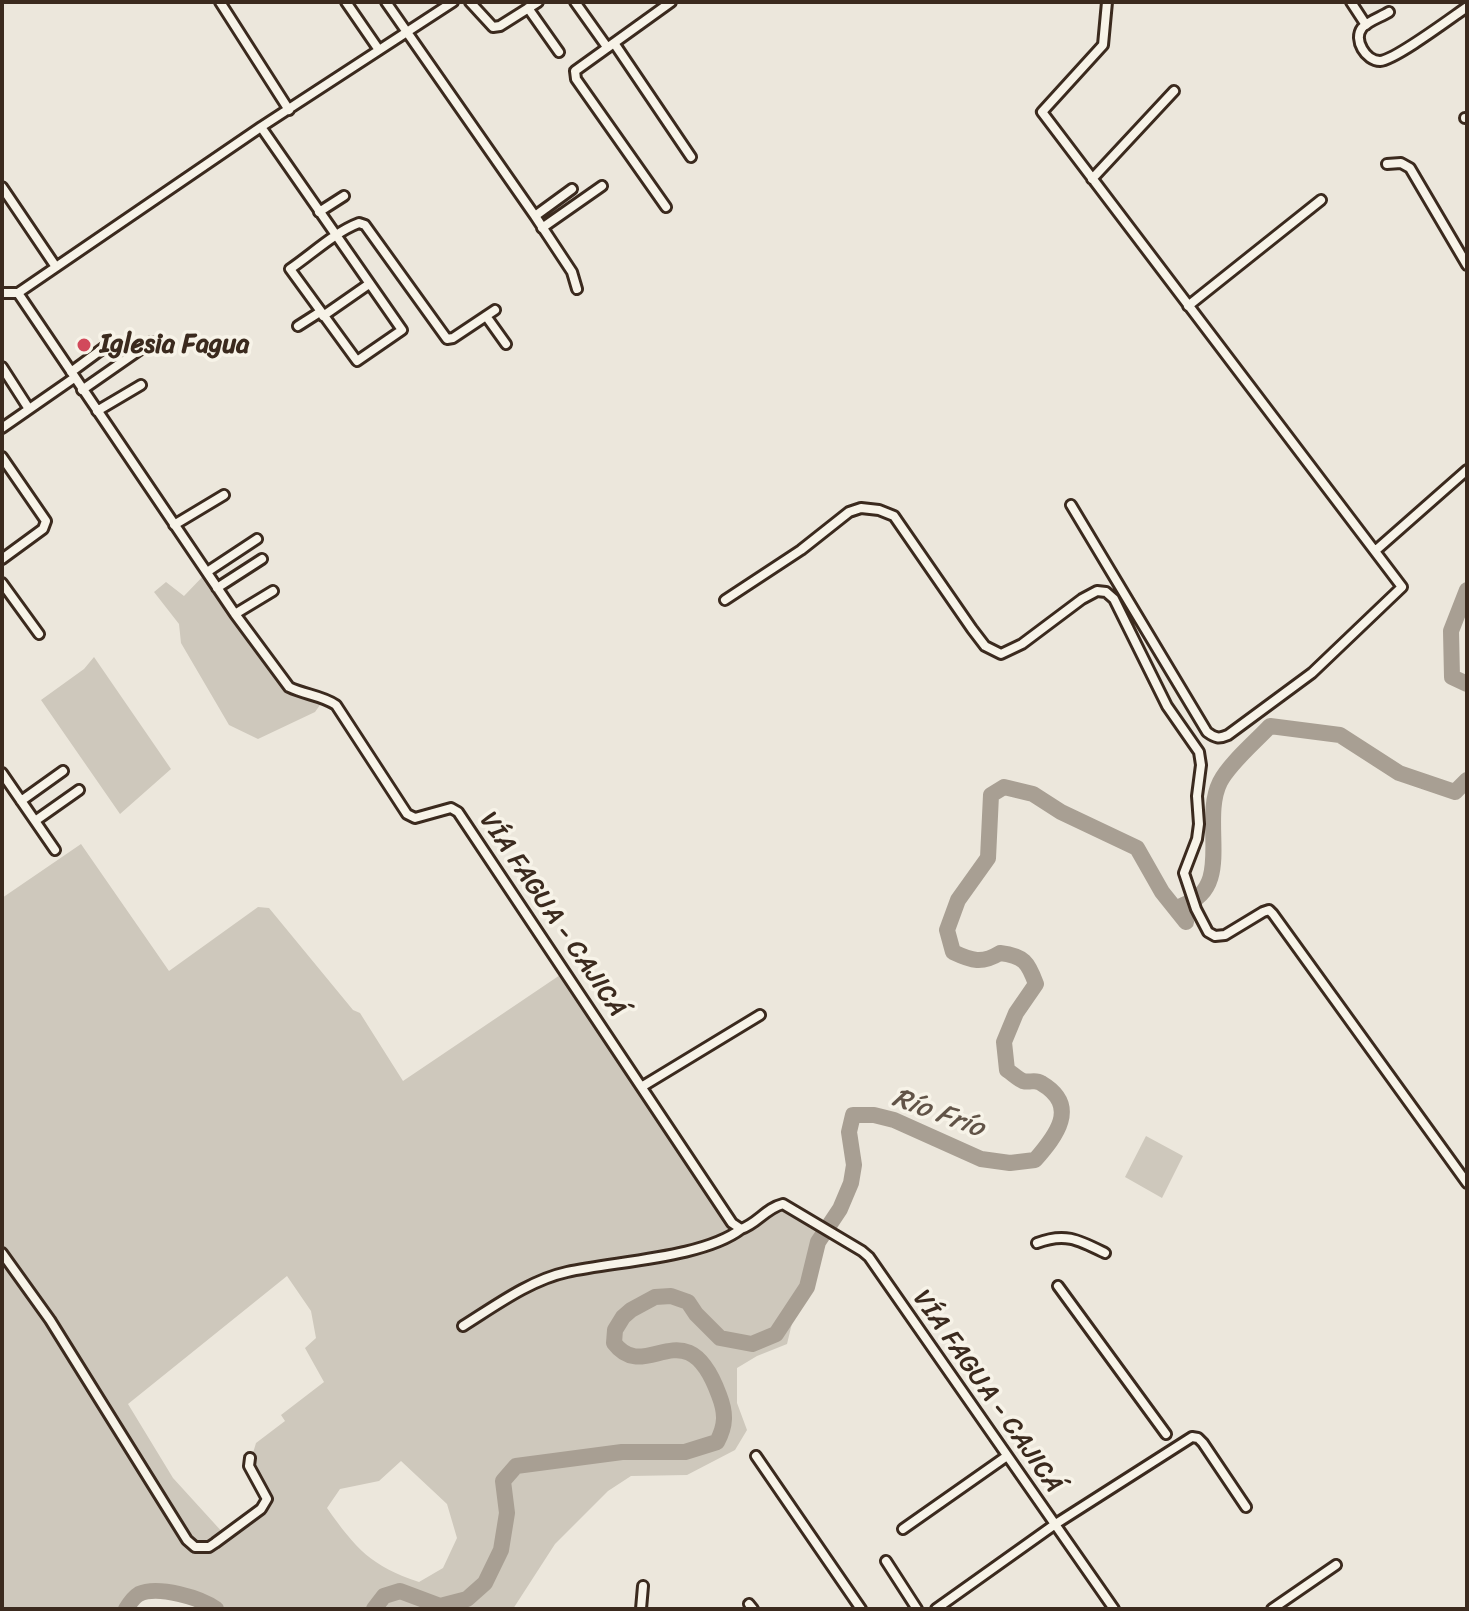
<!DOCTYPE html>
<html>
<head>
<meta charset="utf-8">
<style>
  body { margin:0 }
  #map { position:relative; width:1469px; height:1611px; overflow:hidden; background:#ece7dc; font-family:Sriracha,sans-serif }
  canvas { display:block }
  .frame { position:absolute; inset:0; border:4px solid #3b2a1e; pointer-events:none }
</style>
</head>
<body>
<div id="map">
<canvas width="1469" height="1611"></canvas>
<div class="frame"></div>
</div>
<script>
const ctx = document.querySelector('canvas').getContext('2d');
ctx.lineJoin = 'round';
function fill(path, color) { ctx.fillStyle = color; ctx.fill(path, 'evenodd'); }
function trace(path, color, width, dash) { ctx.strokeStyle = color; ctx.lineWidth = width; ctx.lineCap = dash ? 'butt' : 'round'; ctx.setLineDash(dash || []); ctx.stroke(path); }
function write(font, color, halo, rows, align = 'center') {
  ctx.font = font + ' Sriracha,sans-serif'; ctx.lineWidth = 7; ctx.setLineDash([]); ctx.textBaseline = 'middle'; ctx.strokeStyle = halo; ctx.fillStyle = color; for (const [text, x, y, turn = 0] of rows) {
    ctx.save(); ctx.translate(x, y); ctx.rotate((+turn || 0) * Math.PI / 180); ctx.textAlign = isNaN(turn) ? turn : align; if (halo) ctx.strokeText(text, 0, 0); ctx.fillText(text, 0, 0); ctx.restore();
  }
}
fill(new Path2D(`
  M207,572L289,687L325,698L315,712L258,739L229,725L181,643L179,624L154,592L166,582L184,596Z
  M94,657L171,769L120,814L41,700L84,669Z
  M81,844L169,971L258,907L269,908L353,1010L360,1013L403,1081L566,971L741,1229L783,1204L816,1224L813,1229L823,1235L814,1253L807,1287L792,1310L793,1319L787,1344L757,1356L737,1368V1403L747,1430L735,1450L687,1475L631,1476L608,1491L555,1544L513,1609H216C201,1598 158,1585 139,1594C134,1597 129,1604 126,1609H2V898ZM287,1276L311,1311L316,1338L305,1348L324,1382L281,1415L285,1421L256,1443L249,1466L267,1499L224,1534L173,1478L128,1404ZM401,1461L447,1504L457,1538L443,1568L419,1582C371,1566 356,1549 327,1508L340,1489L379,1481Z
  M1146,1136L1183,1156L1162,1198L1125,1177Z`), '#cec8bc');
trace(new Path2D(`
  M1467,590L1451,631L1452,677L1467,684
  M126,1609C129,1604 134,1597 139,1594C158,1585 201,1598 216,1609
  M374,1609L384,1596L400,1591L440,1606L467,1599L485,1583L501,1550L507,1513L503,1481L516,1466L622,1452H685L717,1442C726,1425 726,1413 719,1395C686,1305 646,1386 614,1343L615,1330L623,1317L631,1310L655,1297L671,1296L688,1302L696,1314L720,1338L752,1344L776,1334L807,1287L818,1242L840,1209L851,1183L854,1165L849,1132L853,1115H874L894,1120L981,1159L1010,1163L1035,1160C1056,1136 1080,1106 1041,1083C1035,1079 1030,1083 1023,1081C1018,1079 1012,1073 1007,1070L1004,1042L1016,1013L1036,984C1028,962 1024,956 1000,953C982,964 972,961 953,952L947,930L958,900L988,858L991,795L1004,787L1033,794L1061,812L1137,848L1162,892L1186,922L1183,905C1235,888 1200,822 1220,782C1229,764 1255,742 1270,726L1340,735L1399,773L1455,792L1467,780`), '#a89f93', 16);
const minor = new Path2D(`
  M220,2L289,110
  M346,2L379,50
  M386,2L535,216L572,272L577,289
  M470,2L493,27L500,26L538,2
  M575,2L607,47
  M1351,2L1366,25
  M528,8L559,52
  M1389,12C1381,17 1368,21 1362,28C1353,40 1366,61 1380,61C1395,60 1451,18 1467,7
  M614,43L691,157
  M1465,118H1467
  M261,127L402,330L357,361L290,269C312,254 335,232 359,223L365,225L447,339L453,338L495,310
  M1387,164L1401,163L1410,168L1467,265
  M1092,179L1174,91
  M2,187L56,267
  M666,207L576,79L575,71L671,2
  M319,212L344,196
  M535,216L572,189
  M542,228L602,186
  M2,293H18
  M18,293L235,614L289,687C305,695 321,695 336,705L407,814L415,818L451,808L458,812L732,1223L741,1229C757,1224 766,1208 783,1204L862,1251L869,1257L1114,1609
  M18,293L261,127L453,2
  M1188,306L1321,200
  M323,316L369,284
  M486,316L506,344
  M298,326L320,312
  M2,367L29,409
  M71,372L109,344
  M82,390L151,342
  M97,411L141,385
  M2,428L74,378
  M2,457L46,521L43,529L2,559
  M1071,505L1207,732C1215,738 1219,739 1228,735L1312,673L1402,587L1042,112L1103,45L1107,2
  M174,525L224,495
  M1375,551L1467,470
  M207,572L257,539
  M2,583L39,634
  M217,588L262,559
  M725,600L801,550L849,512L861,508L879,510L894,516L972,629L985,646L1001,654L1022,644L1082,599L1097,591L1106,592L1114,599L1167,706L1199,752L1201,765L1197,796L1199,824L1197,839L1184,873L1196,909L1208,932L1215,936L1225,935L1263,912L1269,910L1273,914L1467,1183
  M235,614L273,591
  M2,773L55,850
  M21,801L63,771
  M35,821L79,790
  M643,1086L760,1015
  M1037,1243C1065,1232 1079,1240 1105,1253
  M2,1253L50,1320L187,1540L195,1547H209L215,1543L261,1509L267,1499L249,1466L250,1458
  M1058,1286L1166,1434
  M463,1326C495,1306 530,1280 567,1272C616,1261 703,1258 741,1229
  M756,1456L861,1609
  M903,1529L1007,1456
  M886,1561L917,1609
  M749,1604L753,1609
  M641,1609L643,1586
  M936,1609L1054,1525L1192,1437L1198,1438L1203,1443L1246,1507
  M1272,1609L1336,1565`);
trace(minor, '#3b2a1e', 14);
trace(minor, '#f7f3e8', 8);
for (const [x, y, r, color] of [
  [84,345,8,"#d1495b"]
]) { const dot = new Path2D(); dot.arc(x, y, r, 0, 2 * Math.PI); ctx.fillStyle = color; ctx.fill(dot); trace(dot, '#f7f3e8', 3); }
write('bold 26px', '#3b2a1e', '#f7f3e8', [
  ["Iglesia Fagua",100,345]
], 'left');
write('26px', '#3b2a1e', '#f7f3e8', [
  ["VÍA FAGUA - CAJICÁ",552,915,56],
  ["VÍA FAGUA - CAJICÁ",987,1392,55]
]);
write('italic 28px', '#615347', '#f7f3e8', [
  ["Río Frío",938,1114,20]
]);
</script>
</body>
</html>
